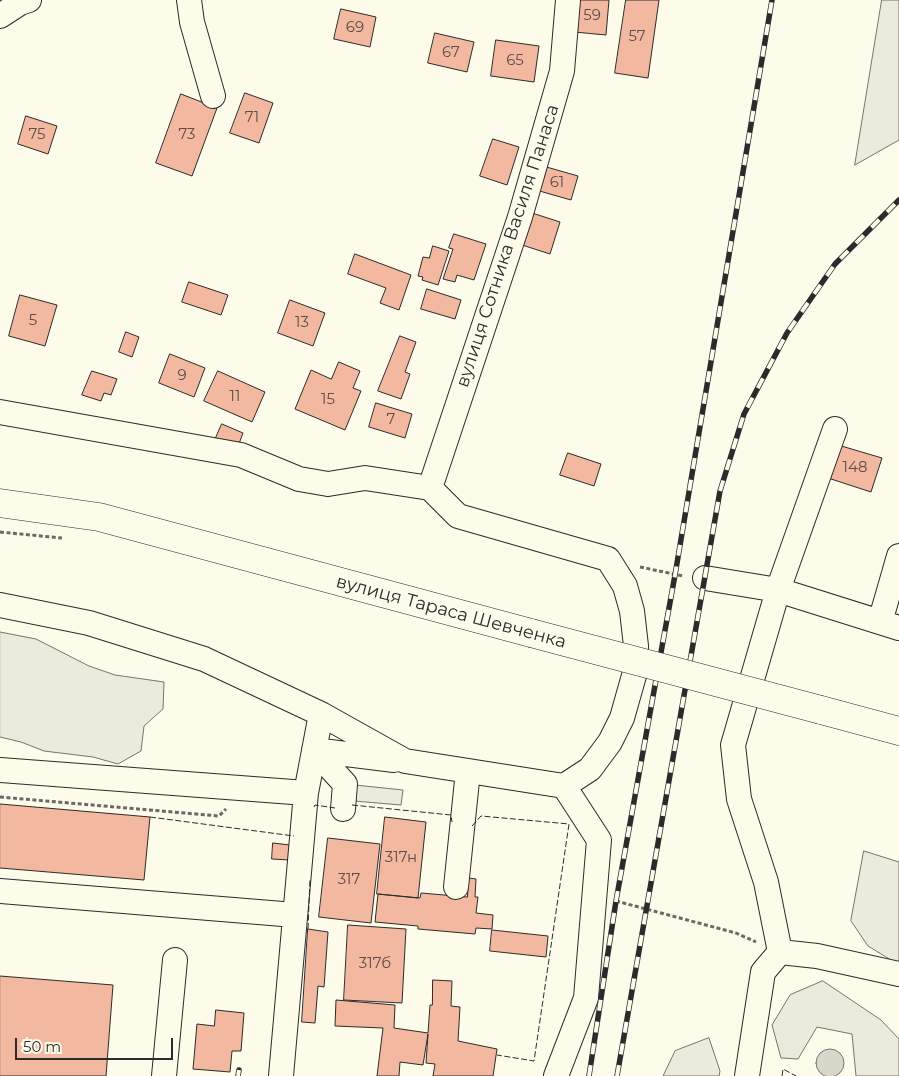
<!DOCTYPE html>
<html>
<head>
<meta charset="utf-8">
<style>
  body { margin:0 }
  #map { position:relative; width:899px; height:1076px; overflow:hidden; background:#fdfbea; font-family:Montserrat,sans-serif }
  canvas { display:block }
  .scale { position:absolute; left:15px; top:1038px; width:158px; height:22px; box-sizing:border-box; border:2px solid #2b2b2b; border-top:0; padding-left:6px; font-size:15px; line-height:18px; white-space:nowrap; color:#2b2b2b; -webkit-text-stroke:4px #fdfbea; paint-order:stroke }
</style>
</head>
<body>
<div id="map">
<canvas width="899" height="1076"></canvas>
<div class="scale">50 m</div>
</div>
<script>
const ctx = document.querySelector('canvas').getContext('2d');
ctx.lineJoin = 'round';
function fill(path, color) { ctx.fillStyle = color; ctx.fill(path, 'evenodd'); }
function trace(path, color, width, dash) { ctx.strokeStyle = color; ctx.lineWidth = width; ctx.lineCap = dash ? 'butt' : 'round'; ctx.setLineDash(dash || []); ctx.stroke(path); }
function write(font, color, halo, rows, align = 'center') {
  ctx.font = font + ' Montserrat,sans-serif'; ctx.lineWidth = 4; ctx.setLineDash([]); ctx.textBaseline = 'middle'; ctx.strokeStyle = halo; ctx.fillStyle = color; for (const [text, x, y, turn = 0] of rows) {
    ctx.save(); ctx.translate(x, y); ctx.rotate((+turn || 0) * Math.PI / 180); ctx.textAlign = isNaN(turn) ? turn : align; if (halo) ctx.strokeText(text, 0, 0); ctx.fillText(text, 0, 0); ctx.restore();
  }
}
const green = new Path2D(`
  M882,0H899V140L855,165Z
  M0,632L36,639L89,666L115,675L164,682L163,709L144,726L141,751L118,764L93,757L44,751L21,742L0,737Z
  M823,981L881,1020L899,1039V1076H856L852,1034L817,1027L798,1059L781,1058L772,1025L790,995Z
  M709,1038L720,1071L719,1076H663L675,1051Z`);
fill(green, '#ecebdb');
trace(green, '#74746e', 1);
const parking = new Path2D(`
  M355,785L403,790L401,805L354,801Z
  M864,851L899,862V965L868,946L851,921Z`);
fill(parking, '#eceadb');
trace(parking, '#74746e', 1);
const water = new Path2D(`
  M816 1063a14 14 0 1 1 28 0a14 14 0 1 1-28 0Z`);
fill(water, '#d8d7c9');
trace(water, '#74746e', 1);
const building = new Path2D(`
  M578,0H609L606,35L574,32Z
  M626,0H659L648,78L615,73Z
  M341,9L376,17L370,47L334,39Z
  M435,33L474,42L467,72L428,63Z
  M496,40L539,46L534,82L491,76Z
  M245,93L273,103L259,143L230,133Z
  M181,94L217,108L192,176L156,163Z
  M26,116L57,126L48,154L18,144Z
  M493,139L519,147L507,185L480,176Z
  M543,166L578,176L571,200L536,190Z
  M529,212L560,222L550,254L519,244Z
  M454,234L486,244L474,280L457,275L455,282L443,279L453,249L449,248Z
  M433,246L449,251L438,285L422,280L423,277L418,276L423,257L429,258Z
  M355,254L411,275L399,310L380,303L386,288L348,274Z
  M189,282L228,295L221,315L182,302Z
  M427,289L461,300L455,319L421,309Z
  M20,295L57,305L45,346L9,336Z
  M290,300L325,313L313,346L278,333Z
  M126,332L139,337L132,357L119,352Z
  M400,336L416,342L405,372L410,374L401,399L378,391Z
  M170,354L205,368L194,397L159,383Z
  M339,362L360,371L353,388L361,391L345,430L295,409L311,370L331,379Z
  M92,371L117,379L111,395L104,393L101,401L82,395Z
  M218,371L265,392L252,422L204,401Z
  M376,403L412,414L405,438L369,427Z
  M222,424L243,433L237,449L215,440Z
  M838,445L882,458L871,492L828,478Z
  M568,453L601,464L594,486L560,475Z
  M0,804L150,817L144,880L0,868Z
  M385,817L426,822L418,898L377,894Z
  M328,838L380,844L371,923L319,917Z
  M273,843L290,845L289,860L272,859Z
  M469,878L476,879L475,897H478L476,913L493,915L492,929L476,928L475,934L418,929V926L375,922L378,894L420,898L421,893L467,897Z
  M348,925L406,929L402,1003L344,1000Z
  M308,929L328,932L324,987L318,986L315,1023L302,1022Z
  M492,930L548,936L546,957L490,951Z
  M0,976L113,985L106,1076H0Z
  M433,980L452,981L451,1006L460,1007L458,1041L497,1049L493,1076H433L435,1064L426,1063L428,1034L423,1065L400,1062L399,1076H377L383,1028L335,1026L336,1000L395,1005L394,1028L428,1033L430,1005H432Z
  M216,1010L244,1013L241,1051H232L230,1072L193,1069L197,1024L214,1026Z`);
fill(building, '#f2b8a0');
trace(building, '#2b2b2b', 1);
const minor = new Path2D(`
  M189,0L192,22L213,96
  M0,16L20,3L29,0
  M0,412L241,455L299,479L328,484L365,478L430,488L458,516L608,559L625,586L632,611L636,646L635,672L622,718L610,742L590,769L564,786L405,761L321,714L204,659L89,623L0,605
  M430,488L520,217L562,71L568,0
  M705,578L778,590L899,628
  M880,622L899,556
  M314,750L394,760
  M314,750L345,784L343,809
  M0,770L306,793
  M456,887L468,771
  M0,891L295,915
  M780,952L766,882L739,799L733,745L778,590L835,429
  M164,1076L175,960
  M281,1076L306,793L321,714
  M556,1076L586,998L599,840L564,786
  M747,1076L763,972L780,952L817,956L899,974`);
const major = new Path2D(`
  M0,503L99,517L531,633
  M821,710L899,731`);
trace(minor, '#2b2b2b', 26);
trace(major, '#2b2b2b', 29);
trace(new Path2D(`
  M0,532L62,538
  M640,567L683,576
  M0,797L219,816L226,809
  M616,901L736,933L756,942`), '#6a6964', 3, [4, 2.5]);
trace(minor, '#fdfbea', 24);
trace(major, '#fdfbea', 28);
const rail = new Path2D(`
  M238,1076L239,1070
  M589,1076L616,901L675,575L772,0
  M617,1076L720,491L744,414L787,333L835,264L899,200`);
trace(rail, '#2b2b2b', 5.5);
trace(rail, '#fdfbea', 4, [11]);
const majorBridge = new Path2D(`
  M531,633L821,710`);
trace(majorBridge, '#2b2b2b', 29, []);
trace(majorBridge, '#fdfbea', 28);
trace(new Path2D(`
  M352,805L451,815L452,822
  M314,807L315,805L335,808
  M150,817L294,836
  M472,826L481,816L569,824L534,1061L497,1055
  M308,929L310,878
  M782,1076L783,1069L796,1076`), '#2b2b2b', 1, [6, 2.5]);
write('15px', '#5d4e48', null, [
  ["59",592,16],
  ["69",355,28],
  ["57",637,37],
  ["67",451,53],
  ["65",515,61],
  ["71",252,118],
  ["75",37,135],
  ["73",187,135],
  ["61",557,183],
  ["5",33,321],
  ["13",302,323],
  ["9",182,376],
  ["11",235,397],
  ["15",328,400],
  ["7",391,420],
  ["148",855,468],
  ["317н",401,858],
  ["317",349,880],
  ["317б",375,964]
]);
write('18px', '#2b2b2b', '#fdfbea', [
  ["вулиця Сотника Василя Панаса",508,246,-72],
  ["вулиця Тараса Шевченка",451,612,15]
]);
</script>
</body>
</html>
